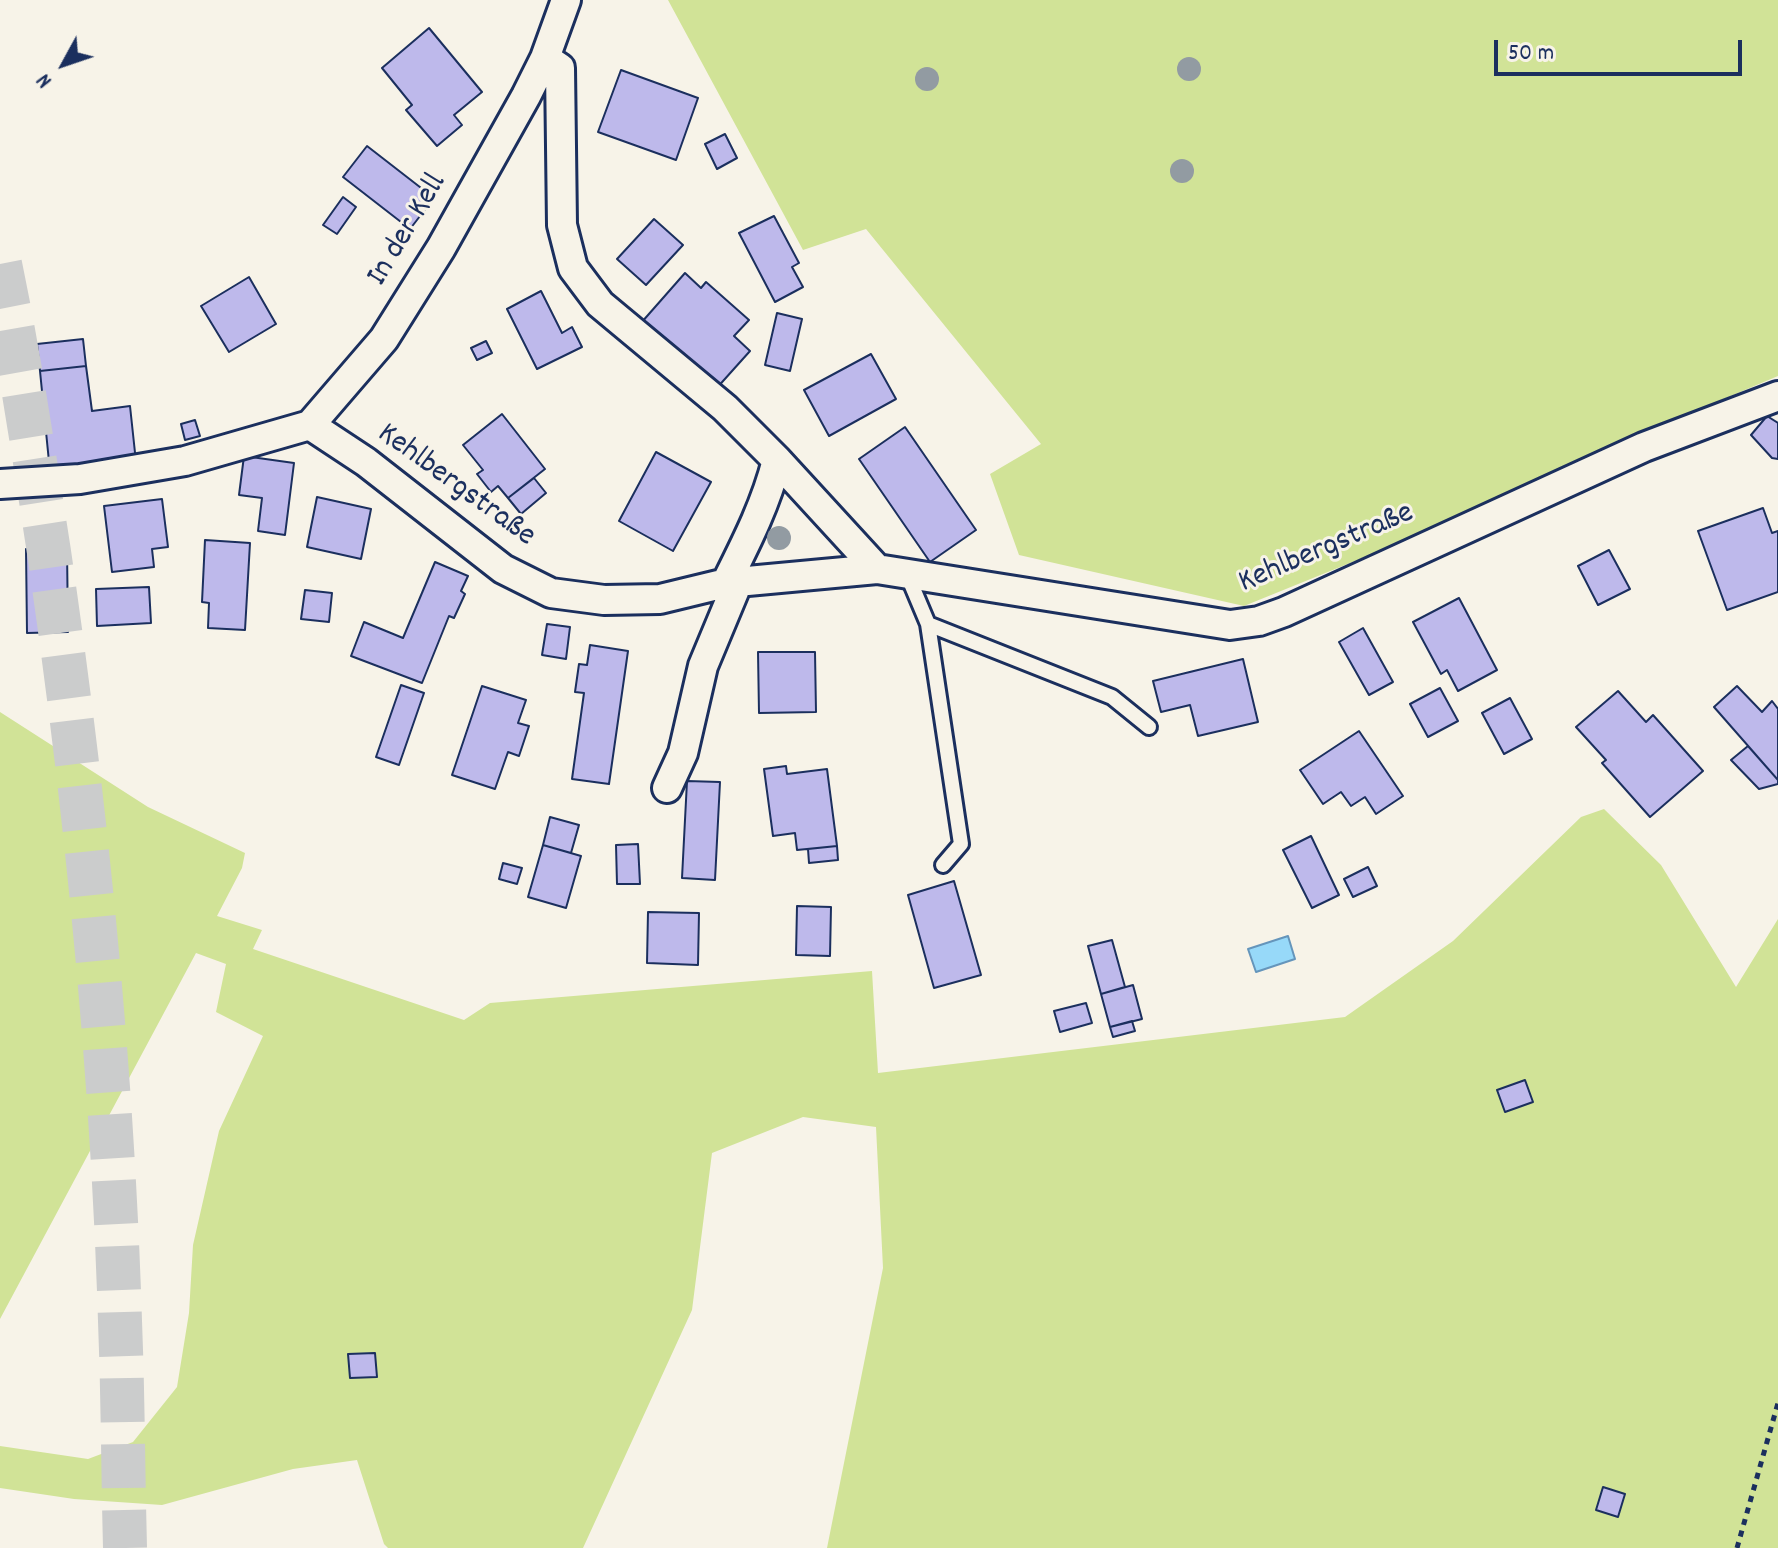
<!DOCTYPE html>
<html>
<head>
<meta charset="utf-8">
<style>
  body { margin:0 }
  #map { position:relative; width:1778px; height:1548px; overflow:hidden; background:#f7f3e8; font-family:Dekko,sans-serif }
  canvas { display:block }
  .north { position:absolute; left:24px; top:24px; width:80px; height:80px; -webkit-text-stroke:6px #f7f3e8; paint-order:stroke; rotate:230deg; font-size:22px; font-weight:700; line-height:32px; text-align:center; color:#1b2f5e }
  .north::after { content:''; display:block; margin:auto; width:28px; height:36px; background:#1b2f5e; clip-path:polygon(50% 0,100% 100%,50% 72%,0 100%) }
  .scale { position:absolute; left:1494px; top:40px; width:248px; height:36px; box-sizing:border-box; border:4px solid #1b2f5e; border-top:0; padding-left:10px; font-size:24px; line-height:28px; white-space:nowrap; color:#1b2f5e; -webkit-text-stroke:6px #f7f3e8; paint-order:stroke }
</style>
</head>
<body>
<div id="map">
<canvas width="1778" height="1548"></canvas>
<div class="north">N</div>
<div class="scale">50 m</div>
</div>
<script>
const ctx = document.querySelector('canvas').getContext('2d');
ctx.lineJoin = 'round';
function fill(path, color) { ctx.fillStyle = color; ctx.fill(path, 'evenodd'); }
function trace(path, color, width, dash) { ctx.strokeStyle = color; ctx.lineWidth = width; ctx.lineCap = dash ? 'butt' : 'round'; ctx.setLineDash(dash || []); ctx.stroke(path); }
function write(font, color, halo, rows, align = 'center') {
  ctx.font = font + ' Dekko,sans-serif'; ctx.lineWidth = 6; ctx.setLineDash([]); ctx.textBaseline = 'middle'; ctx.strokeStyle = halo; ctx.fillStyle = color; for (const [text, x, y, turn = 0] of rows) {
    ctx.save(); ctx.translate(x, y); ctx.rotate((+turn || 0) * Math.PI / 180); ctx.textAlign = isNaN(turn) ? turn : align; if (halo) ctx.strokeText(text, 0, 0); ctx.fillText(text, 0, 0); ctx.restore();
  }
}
fill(new Path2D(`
  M668,0H1778V376L1641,434L1424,533L1244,606L1019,555L990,474L1041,444L866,229L803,250Z
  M0,712L148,807L245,853L242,868L217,916L262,930L253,949L464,1020L490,1003L872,971L878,1073L1345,1017L1453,941L1581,817L1604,809L1661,865L1736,987L1778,919V1548H827L883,1268L876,1127L803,1117L712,1153L692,1310L583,1548H388L384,1544L357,1460L293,1469L162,1505L74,1499L0,1488V1446L88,1459L133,1442L177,1387L189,1313L193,1245L219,1131L263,1036L216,1012L226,964L196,953L0,1319Z`), '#d1e397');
const water = new Path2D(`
  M1288,936L1295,959L1256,972L1248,949Z`);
fill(water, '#97d9f9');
trace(water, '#6595bb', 2);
const building = new Path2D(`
  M429,28L482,92L454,115L462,125L437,146L406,110L412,105L382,68Z
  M621,70L698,98L676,160L598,132Z
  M725,134L737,158L717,169L705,144Z
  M367,146L434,198L410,229L343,177Z
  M343,197L356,207L337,234L323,225Z
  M774,216L799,263L792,267L803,287L775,302L739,233Z
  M654,219L683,245L646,285L617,259Z
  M685,273L701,288L706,282L749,320L734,336L750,351L715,390L641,323Z
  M249,277L276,324L229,352L201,306Z
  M541,291L562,333L572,327L582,347L537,369L507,309Z
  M777,313L802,319L790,371L765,365Z
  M83,339L86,366L40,371L37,344Z
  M486,341L492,353L477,360L471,348Z
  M871,354L896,399L829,436L804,390Z
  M86,366L92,411L130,406L136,462L50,472L40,371Z
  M502,414L545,469L508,498L498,486L491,492L477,474L483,470L463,445Z
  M1767,416L1778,423V459L1772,458L1751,435Z
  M195,420L200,436L185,440L181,424Z
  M905,427L976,530L930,562L859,459Z
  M656,452L711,482L673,551L619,521Z
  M244,456L294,463L285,535L258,531L262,498L239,495Z
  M534,478L546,493L521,514L508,498Z
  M317,497L371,509L361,559L307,547Z
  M162,499L168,547L152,549L154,567L112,572L104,506Z
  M1763,508L1772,533L1778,531V592L1727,610L1698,531Z
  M205,540L250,543L245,630L208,628L209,603L202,602Z
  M67,548L68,632L27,633L26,549Z
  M1609,550L1630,589L1598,605L1578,566Z
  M435,562L468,576L461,591L465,594L454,618L449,616L422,683L351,656L364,622L403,638Z
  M149,587L151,623L97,626L96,589Z
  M305,590L332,593L329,622L301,619Z
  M1459,598L1497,670L1458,691L1447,670L1441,674L1413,622Z
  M547,624L570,627L566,659L542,655Z
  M1363,628L1393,682L1369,695L1339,642Z
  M590,645L628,651L609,784L572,779L584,693L575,692L579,664L587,665Z
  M758,652H815L816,712L759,713Z
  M1243,659L1258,722L1198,736L1190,705L1161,712L1153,681Z
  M401,685L424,693L399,765L376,757Z
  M482,686L526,700L518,723L529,726L519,756L508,752L495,789L452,775Z
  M1737,686L1762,712L1772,701L1778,709V780L1714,707Z
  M1440,688L1458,721L1428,737L1410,704Z
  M1618,691L1646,722L1653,715L1703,771L1650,817L1602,763L1606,760L1576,727Z
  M1510,698L1532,739L1504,754L1482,713Z
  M1359,731L1403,796L1376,814L1365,797L1351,806L1341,792L1323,804L1300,770Z
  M1748,746L1778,780V784L1759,789L1731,760Z
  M786,766L787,774L827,769L837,846L797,850L795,833L773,836L764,769Z
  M687,781L720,782L715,880L682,878Z
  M550,817L579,825L571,853L543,845Z
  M1311,836L1339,895L1312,908L1283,850Z
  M638,844L640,884H617L616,845Z
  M543,845L581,856L566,908L528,897Z
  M837,846L838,860L809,863L808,849Z
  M503,863L522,868L517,884L499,879Z
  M1368,867L1377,886L1353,897L1344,879Z
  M954,881L981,975L934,988L908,895Z
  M797,906L831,907L830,956L796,955Z
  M648,912L699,913L698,965L647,963Z
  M1112,940L1125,987L1101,994L1088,946Z
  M1133,985L1142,1019L1110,1027L1101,994Z
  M1086,1003L1092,1023L1060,1032L1054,1011Z
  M1132,1021L1135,1031L1113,1037L1110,1027Z
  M1525,1080L1533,1102L1505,1112L1497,1090Z
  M375,1353L377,1377L350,1378L348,1354Z
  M1603,1487L1625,1494L1618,1517L1596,1510Z`);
fill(building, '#beb9eb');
trace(building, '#1b2f5e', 2);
trace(new Path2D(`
  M0,264C20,360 34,456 49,552C86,806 112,1064 120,1321C123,1397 123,1472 125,1548`), '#cbcccc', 44, [44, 22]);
const service = new Path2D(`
  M907,574L928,624L961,844L943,865
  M928,624L1112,697L1149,727`);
const minor = new Path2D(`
  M545,58L560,68L562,225L573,268L600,304L725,408L777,460L877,569
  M310,425L384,339L441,248L526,96L545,58L566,0
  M0,484L80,479L185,461L310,425L366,462L503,569L551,593L604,600L660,599L726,583L877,569L1230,625L1259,621L1284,612L1644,447L1778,396
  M726,583C746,543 766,504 777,460
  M667,788L683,753L703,666L738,582`);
trace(service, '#1b2f5e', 20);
trace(minor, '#1b2f5e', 34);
trace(new Path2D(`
  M1737,1548L1778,1403`), '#1b2f5e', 5, [6, 6]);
trace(service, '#f7f3e8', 14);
trace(minor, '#f7f3e8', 28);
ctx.fillStyle = '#929ba2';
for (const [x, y] of [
  [1189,69],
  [927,79],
  [1182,171],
  [779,538]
]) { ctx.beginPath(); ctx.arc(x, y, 12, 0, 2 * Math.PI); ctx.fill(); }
write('32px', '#1b2f5e', '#f7f3e8', [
  ["In der Kell",409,231,-59],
  ["Kehlbergstraße",455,487,36],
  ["Kehlbergstraße",1327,550,-23]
]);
</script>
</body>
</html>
